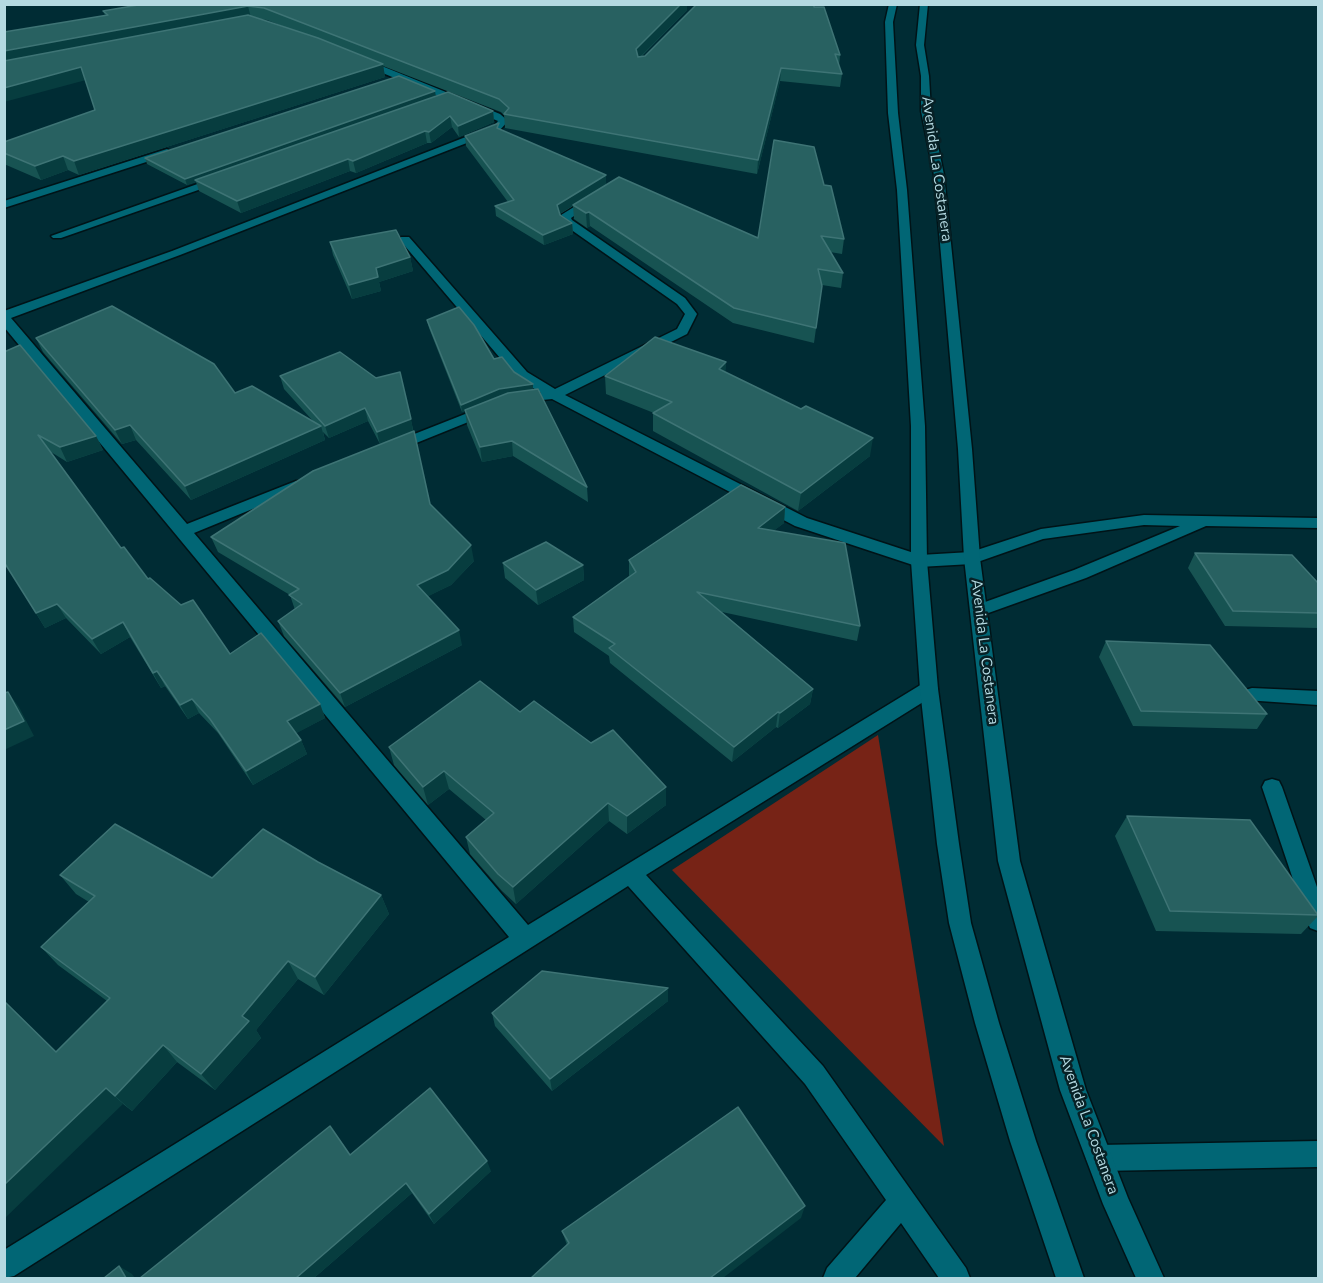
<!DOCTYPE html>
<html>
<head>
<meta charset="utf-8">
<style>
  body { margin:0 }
  #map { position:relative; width:1323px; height:1283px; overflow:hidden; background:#002c34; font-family:"Nunito Sans",sans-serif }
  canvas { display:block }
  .frame { position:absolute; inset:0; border:6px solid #b4d9e1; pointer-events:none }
</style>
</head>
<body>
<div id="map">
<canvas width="1323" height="1283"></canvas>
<div class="frame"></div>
</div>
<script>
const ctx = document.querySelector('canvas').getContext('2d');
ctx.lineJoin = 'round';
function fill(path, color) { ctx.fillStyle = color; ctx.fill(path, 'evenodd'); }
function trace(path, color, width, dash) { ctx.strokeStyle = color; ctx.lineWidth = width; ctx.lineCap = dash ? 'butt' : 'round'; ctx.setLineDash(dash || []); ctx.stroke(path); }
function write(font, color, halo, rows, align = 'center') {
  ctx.font = font + ' "Nunito Sans",sans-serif'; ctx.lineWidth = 5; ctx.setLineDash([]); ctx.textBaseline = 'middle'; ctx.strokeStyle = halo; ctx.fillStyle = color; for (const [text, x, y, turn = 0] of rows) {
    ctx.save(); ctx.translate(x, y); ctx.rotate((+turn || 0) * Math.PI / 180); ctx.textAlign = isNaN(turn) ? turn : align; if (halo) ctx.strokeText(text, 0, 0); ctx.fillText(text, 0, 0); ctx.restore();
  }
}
fill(new Path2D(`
  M878,735L944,1146L672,870Z`), '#772316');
const lane = new Path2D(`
  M1252,688L1318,691V705L1245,700L1243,695L1245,690Z`);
const street = new Path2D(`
  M361,60H367L500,114L508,121L500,130L180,255L11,318L187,524L296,481H306L309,484L306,487L194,533L528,925L922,684L929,682L936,684L938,689L936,694L646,875L823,1066L966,1268L970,1278H939L901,1223L855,1278H823L827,1268L886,1200L805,1084L628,886L14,1276L4,1278V1250L509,937L4,327V311L172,251L494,126L498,121L361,64Z
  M167,149L172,152L171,154L4,208V201Z
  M220,176L224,177V181L61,238H53L51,236Z
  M595,194L600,197L599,199L571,218L572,220L685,298L697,314L687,334L565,395L807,518L920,555L971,552L1041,529L1144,515L1318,518V528L1206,526L1086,578L980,616L974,614L971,610L974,606L1074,570L1180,526L1144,525L1043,539L972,564L919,567L795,526L552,399L512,403L510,400L512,397L541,393L517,378L399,239L401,237H409L527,372L555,389L677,329L685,314L677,304L563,224L559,217L561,215Z
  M488,405L493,406L495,409L493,412L399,450L394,451L387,447L389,444Z
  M1272,779L1279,781L1282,787L1318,890V931L1310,928L1307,921L1262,787L1265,781Z
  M1318,1141V1167L1099,1171L1090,1167L1086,1158L1090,1149L1099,1145Z`);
const secondary = new Path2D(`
  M889,4H897L893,22L898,113L907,190L925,426L927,561L938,689L959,844L971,923L999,1023L1036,1141L1084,1278H1056L1010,1141L975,1023L949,923L937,844L920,689L911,561V426L897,190L888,113L885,22Z
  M920,4H928L924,45L929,76L931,111L944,175L972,449L980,558L1020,861L1086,1090L1128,1198L1164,1278H1136L1103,1204L1060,1090L998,861L964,558L958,449L934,175L921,111V76L916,45Z`);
trace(lane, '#001317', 3);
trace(street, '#001317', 3);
trace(secondary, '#001317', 3);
fill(lane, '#016675');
fill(street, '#016675');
fill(secondary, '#016675');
fill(new Path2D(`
  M144,4H687V10L641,57L645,56L814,7L840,55L839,66L842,74L840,87L780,81L757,174L505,128L504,115L501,112L383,66L385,77L79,175L68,170L41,180L4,164V142L95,110L86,80L105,15L103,11ZM261,19L267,20L290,29Z
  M436,96L493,111L494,122L459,137L452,127L431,143H427L356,173L350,171L241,213L199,191L196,182L187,185L147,164L145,158Z
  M500,129L606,185L758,238L824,185L844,239L842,254L830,252L843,273L841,288L822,285L814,343L733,323L590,226L587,228L574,219L573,206L560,214L572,223L573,234L544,245L496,216L495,206L508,202L466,146L465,136Z
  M330,242L410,257L413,271L379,282L381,291L352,299L333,255Z
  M427,320L494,359L533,390L587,487L588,502L513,456L482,462L467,425L465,411L462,412L429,328Z
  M36,338L235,393L313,421L284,389L280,376L376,378L400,372L430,504L474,561L451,585L428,596L462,645L345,707L284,636L278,621L295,610L290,595L218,552L211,537L380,444L368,421L329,438L323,432L325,440L191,500L136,440L122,444L43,352Z
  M4,352L96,436L103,450L67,462L51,452L121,548L148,579L230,654L320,704L325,718L296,733L301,740L307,754L253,785L218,733L199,713L188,719L165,686L161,688L130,637L101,654L66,618L45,628L7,566Z
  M726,362L725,372L870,456L798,511L653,431V413H654L606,394L605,376Z
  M785,507L784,523L773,531L860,626L857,641L722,612L813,689L810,704L778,728L776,727L732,762L610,663L609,656L574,632L573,617L629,576V560Z
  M1195,553L1318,583V628L1225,626L1188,568Z
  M503,563L583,565L584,580L538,605L505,578Z
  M1106,641L1267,714L1257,729L1133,726L1099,657Z
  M520,712L591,743L666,787V805L627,834L609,821L516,904L502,891L470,854L466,837L486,820L449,789L428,805L394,765L389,747Z
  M1127,816L1318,914V916L1301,934L1156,931L1115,836Z
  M318,862L381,895L389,914L324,995L298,979L256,1030L261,1038L215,1090L177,1062L132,1111L56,1051L107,1001L58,965L41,947L89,902L76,894L60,875L212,878Z
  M668,988V1001L552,1091L495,1026L492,1013Z
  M350,1155L491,1171L434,1224L412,1193L314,1278H139Z
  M801,1218L567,1245L562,1231Z`), '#175352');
fill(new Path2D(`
  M681,4H687V10L636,61V49Z
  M248,6L251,18L4,64V51Z
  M383,64L385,77L79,175L74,161Z
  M81,67L86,80L4,102V88Z
  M781,68L780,81L757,174L758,160Z
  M435,91L436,97L195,180L196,182L187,185L185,179Z
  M493,111L494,122L459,137L458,126Z
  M450,116L452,127L431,143L429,132Z
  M425,131L427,143L356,173L353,161Z
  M63,156L68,170L41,180L35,166Z
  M348,159L350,171L241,213L237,201Z
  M606,175V185L558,215L557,205Z
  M589,212L590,226L587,228L586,213Z
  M572,223L573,234L544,245L543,235Z
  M410,257L413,271L379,282L381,291L352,299L349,285L376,268Z
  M726,362L725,380L719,369Z
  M533,384V392L500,397L462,412L461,405L499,389Z
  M365,408L368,421L329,438L325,426Z
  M411,419L413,431L380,445L377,432Z
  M130,425L136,440L122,444L115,430Z
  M321,426L325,440L191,500L185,486Z
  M96,436L103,450L67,462L60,447Z
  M873,438L870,456L798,511L801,493Z
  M512,441L513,456L482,462L480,447Z
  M785,507L784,523L757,544L758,528Z
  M471,545L474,561L451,585L421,600L417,585Z
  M583,565L584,580L538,605L536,590Z
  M57,604L66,618L45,628L36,613Z
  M123,622L130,637L101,654L92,639Z
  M459,630L462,645L345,707L340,693Z
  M157,671L165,686L161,688L153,673Z
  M813,689L810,704L778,728L780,713Z
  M8,692L19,707L34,736L4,750V730Z
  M192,699L199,713L188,719L180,705Z
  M320,704L325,718L293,735L287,721Z
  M778,712L776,727L732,762L734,747Z
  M301,740L307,754L253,785L246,771Z
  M444,771L449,789L428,805L423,787Z
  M666,787V805L627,834V816Z
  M608,803L609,821L516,904L513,887Z
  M381,895L389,914L324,995L315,977Z
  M288,961L298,979L256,1030L261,1038L215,1090L201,1074L242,1016Z
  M668,988V1001L552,1091L550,1079Z
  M4,1001L73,1068L56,1052Z
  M163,1045L177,1062L132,1111L115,1096Z
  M106,1088L123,1104L4,1219V1185Z
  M487,1161L491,1171L434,1224L429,1214Z
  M406,1183L412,1193L314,1278H296Z
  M805,1206L801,1218L723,1278H710Z
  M119,1266L132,1274L135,1278H126Z`), '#073d3f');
const building = new Path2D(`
  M144,4H681L636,49L638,57L645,56L697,4H814V7H824L840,55L835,54L842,74L781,68L758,160L504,114L509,108L499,99L264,8L248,6L4,51V32L108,15L103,11Z
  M248,15L318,38L383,64L74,161L63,156L35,166L4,153V142L95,110L81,67L4,88V61Z
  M399,76L435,91L185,179L145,158Z
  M448,92L493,111L458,126L450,116L429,132L425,131L353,161L348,159L237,201L195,180Z
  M499,123L497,128L606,175L557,205L560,215L572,223L543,235L495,206L514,200L465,136Z
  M774,140L814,147L824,185L831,186L844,239L821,236L843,273L818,269L822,286L816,328L734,308L589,212L586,213L573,205L619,177L758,238Z
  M396,230L410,257L376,268L378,277L349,285L330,242Z
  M112,306L214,364L235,393L252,386L321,426L185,486L130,425L115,430L36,338Z
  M459,307L474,325L494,359L502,357L514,372L533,384L499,389L461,405L427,320Z
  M655,337L726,362L719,369L801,409L806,406L873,438L801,493L653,413L672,402L605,376Z
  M20,345L96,436L60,447L38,435L121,548L124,547L148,579L150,578L181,605L193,600L230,654L261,633L320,704L287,721L301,740L246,771L210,719L192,699L180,705L157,671L153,673L123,622L92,639L57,604L36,613L4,562V352Z
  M340,352L376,378L400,372L411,419L377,432L365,408L325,426L280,376Z
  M538,389L587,487L512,441L480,447L465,410L508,393Z
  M414,431L430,504L471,545L448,570L417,585L459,630L340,693L278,621L302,604L289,595L299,589L211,537L313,471Z
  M741,485L785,507L758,528L845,543L860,626L697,592L813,689L780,713L778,712L734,747L609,648L615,644L573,617L636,572L629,560Z
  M546,542L583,565L536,590L503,563Z
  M1195,553L1292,555L1318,583V613L1233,611Z
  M1106,641L1210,645L1267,714L1141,711Z
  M480,681L520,712L534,701L591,743L613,730L666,787L627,816L608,803L513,887L498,874L466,837L494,813L444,771L423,787L389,747Z
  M8,692L24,721L4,730V693Z
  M1127,816L1250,820L1318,915L1170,911Z
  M115,824L212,878L263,829L318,862L381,895L315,977L288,961L242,1016L249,1021L201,1074L163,1045L115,1096L106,1088L4,1185V1001L56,1052L110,998L41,947L95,896L60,875Z
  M542,971L668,988L550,1079L492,1013Z
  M430,1088L487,1161L429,1214L406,1183L296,1278H140L330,1126L350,1155Z
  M738,1107L805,1206L710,1278H531L569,1243L562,1231Z
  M119,1266L126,1278H104Z`);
fill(building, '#286161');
trace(building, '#3e7475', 1.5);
write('15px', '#b4d9e1', '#072126', [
  ["Avenida La Costanera",936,169,82],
  ["Avenida La Costanera",984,652,83],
  ["Avenida La Costanera",1088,1125,70]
]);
</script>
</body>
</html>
